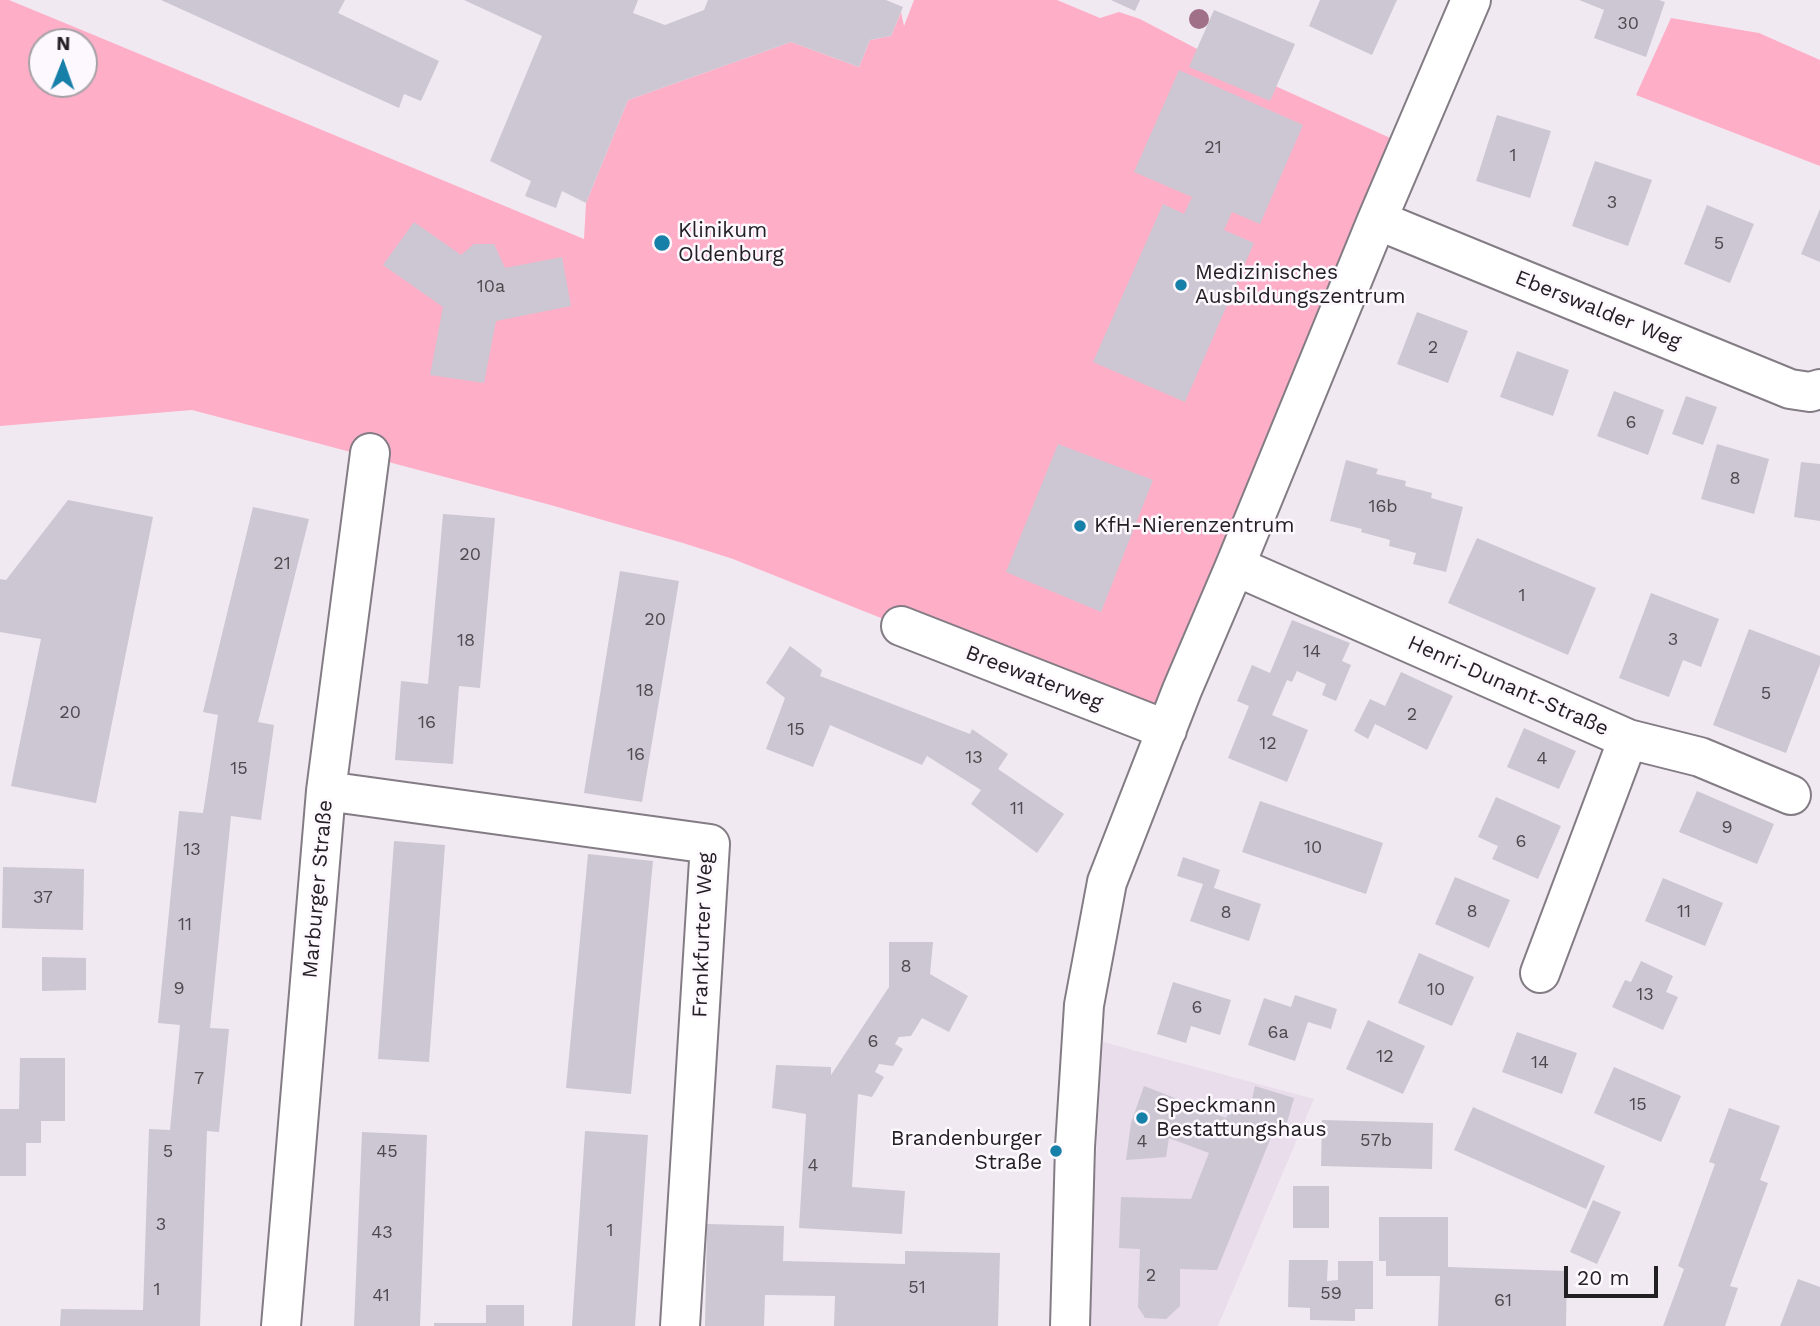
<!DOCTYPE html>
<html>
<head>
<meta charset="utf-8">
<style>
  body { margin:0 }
  #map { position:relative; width:1820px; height:1326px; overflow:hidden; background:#f1e9f2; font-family:"Work Sans",sans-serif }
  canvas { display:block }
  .north { position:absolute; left:28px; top:28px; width:70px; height:70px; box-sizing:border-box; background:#fdf7fe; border:2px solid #a6a1a6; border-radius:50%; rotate:1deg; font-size:19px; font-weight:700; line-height:28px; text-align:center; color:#232023 }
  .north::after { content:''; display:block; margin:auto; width:24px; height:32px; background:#1680a9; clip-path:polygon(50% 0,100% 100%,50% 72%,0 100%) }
  .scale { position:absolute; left:1564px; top:1266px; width:94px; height:32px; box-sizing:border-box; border:4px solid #232023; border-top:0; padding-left:9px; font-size:21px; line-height:24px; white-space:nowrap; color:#232023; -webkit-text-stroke:5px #fdf7fe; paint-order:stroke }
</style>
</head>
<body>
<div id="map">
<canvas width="1820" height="1326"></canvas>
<div class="north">N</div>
<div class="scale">20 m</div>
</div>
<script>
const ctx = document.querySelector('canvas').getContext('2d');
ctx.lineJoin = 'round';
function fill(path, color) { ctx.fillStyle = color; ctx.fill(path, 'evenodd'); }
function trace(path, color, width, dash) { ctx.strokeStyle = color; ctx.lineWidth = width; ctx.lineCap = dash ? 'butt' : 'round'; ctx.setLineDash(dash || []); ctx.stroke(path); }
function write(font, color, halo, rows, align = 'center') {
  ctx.font = font + ' "Work Sans",sans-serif'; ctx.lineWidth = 5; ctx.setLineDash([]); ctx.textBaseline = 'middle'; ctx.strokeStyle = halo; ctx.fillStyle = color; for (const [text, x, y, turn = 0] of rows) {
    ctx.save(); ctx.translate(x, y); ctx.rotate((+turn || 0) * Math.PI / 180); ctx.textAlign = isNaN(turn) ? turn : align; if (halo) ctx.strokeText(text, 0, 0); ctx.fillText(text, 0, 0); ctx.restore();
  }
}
fill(new Path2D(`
  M1103,1042L1314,1099L1218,1326H1086Z`), '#e9dceb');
fill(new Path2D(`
  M0,0H9L89,33L584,239L586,203L628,100L791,42L859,67L870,40L891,36L901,12L904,26L914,0H1057L1100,18L1119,12L1140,19L1220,61L1408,146L1159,719L901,626L733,559L683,543L547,504L192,410L0,426ZM42,42H84V84H42Z
  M1671,18L1759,33L1820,60V166L1636,95Z`), '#feaec7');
fill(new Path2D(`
  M161,0H345L338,13L439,61L421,101L404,94L399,108Z
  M464,0H638L633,13L665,25L704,10L708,0H886L903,7L891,36L870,40L859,67L791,42L628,100L586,203L562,191L556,208L525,196L531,181L490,161L542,36Z
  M1111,0H1140L1135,11Z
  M1320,0H1397L1372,55L1309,26Z
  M1579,0H1659L1665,2L1646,57L1594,38L1604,10Z
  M1214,10L1295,44L1270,101L1189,67Z
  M1179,70L1303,125L1260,224L1232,212L1224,230L1254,243L1185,402L1093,362L1163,204L1184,214L1192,197L1134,172Z
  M1497,115L1551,131L1530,198L1476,181Z
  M1595,161L1652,180L1628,246L1572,226Z
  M1707,205L1754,224L1730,283L1684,264Z
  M1820,209V262L1801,254Z
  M414,222L461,255L474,244H494L505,268L562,257L571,306L496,321L484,383L430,375L443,307L383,265Z
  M1417,312L1468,331L1448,383L1397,364Z
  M1517,351L1569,370L1553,416L1500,397Z
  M1614,391L1664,410L1648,455L1597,436Z
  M1686,396L1717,407L1703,445L1672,434Z
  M1058,444L1153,480L1101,612L1006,572Z
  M1717,444L1769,459L1754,514L1701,499Z
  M1346,460L1378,469L1376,474L1406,481L1405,486L1432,493L1431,498L1463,507L1446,572L1413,564L1416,553L1389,546L1390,540L1361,532L1362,529L1330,521Z
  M1801,462L1820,464V521L1794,517Z
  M68,500L153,517L96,803L11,786L41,639L0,632V579L6,580Z
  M253,507L309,519L258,722L274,725L261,820L231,816L210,1028L229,1029L219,1132L207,1131L200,1326H60L61,1309L143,1310L149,1129L170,1130L180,1025L158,1023L179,811L203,813L218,715L203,712Z
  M443,514L495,518L480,688L459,686L453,764L395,760L401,681L428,684Z
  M1477,538L1596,588L1568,655L1448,603Z
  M620,571L679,581L642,802L584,793Z
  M1651,593L1719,619L1701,667L1683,660L1669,697L1619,678Z
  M1292,620L1350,643L1342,661L1351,665L1336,701L1322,695L1326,684L1297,671L1292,682L1287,680L1272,715L1308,730L1287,782L1228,758L1249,706L1237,701L1252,665L1270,673Z
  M1749,629L1820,656V664L1786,753L1713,725Z
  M790,646L822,670L820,676L970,734L972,729L1008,754L998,769L1064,814L1037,853L971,804L981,790L927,756L922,765L830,725L813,767L766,749L785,698L766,683Z
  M1401,672L1453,696L1427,750L1375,724L1368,739L1354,731L1370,699L1385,706Z
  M1524,728L1576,751L1559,789L1507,767Z
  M1697,791L1774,824L1757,864L1679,832Z
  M1496,797L1561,826L1538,879L1492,859L1498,846L1478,837Z
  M1260,801L1383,843L1366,894L1242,852Z
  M394,841L445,845L429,1062L378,1059Z
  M588,854L653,861L631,1094L566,1088Z
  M1183,857L1220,870L1214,888L1261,904L1249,941L1190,921L1203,884L1177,876Z
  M3,867L84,869L83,930L2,928Z
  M1455,877L1510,900L1489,948L1435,924Z
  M1663,878L1723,903L1705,946L1645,921Z
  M889,942H933L930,974L968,996L949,1032L922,1018L911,1036L899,1037L895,1044L903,1049L893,1066L879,1064L875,1072L884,1077L872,1097L858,1094L852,1187L905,1191L902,1234L799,1228L806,1114L772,1108L776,1065L831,1067V1075L889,987Z
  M1419,953L1474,977L1452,1026L1398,1003Z
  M42,957L86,958V990L42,991Z
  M1641,961L1673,976L1666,992L1678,997L1663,1030L1612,1007L1625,980L1631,982Z
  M1173,982L1231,1000L1220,1035L1191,1026L1186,1043L1157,1034Z
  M1295,995L1337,1009L1331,1029L1308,1022L1295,1061L1248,1045L1264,998L1291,1007Z
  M1368,1020L1425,1046L1403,1094L1346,1069Z
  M1517,1032L1577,1053L1562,1094L1502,1072Z
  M20,1058H65V1121H41V1143H26V1176H0V1109H19Z
  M1614,1067L1681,1096L1661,1142L1594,1113Z
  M1144,1086L1226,1118L1235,1099L1251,1103L1255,1086L1294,1098L1286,1126L1276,1125L1217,1270L1180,1269V1306L1166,1319L1145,1318L1138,1307L1140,1249L1119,1248L1121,1197L1191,1199L1209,1153L1169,1138L1166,1157L1126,1160L1131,1123Z
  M1473,1107L1605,1166L1586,1209L1454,1150Z
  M1729,1108L1780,1126L1760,1180L1768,1183L1730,1286L1738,1288L1725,1326H1663L1684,1269L1678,1266L1715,1164L1709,1162Z
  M1322,1120L1433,1123L1432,1169L1321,1166Z
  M585,1131L648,1135L635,1326H572Z
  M362,1132L427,1135L420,1326H354Z
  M1293,1186H1329V1228H1293Z
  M1593,1200L1621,1212L1597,1264L1570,1252Z
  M1379,1217H1448V1267L1567,1271L1566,1326H1438L1440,1276H1386V1261H1379Z
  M707,1224L784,1226L783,1261L905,1264V1251L1000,1253L998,1326H834L835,1296L765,1295L764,1326H705Z
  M1289,1260H1328L1327,1281L1338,1280V1261H1373V1309H1355V1321L1310,1320V1308L1288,1307Z
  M1798,1279L1820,1287V1326H1780Z
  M486,1305H524V1326H434V1323H486Z`), '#ccc7d2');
const minor = new Path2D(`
  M1377,220L1790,389L1810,392L1820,389
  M1235,566L1628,739L1540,973
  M901,626L1167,730
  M1628,739L1700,757L1791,795
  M326,791L710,844L680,1326
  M281,1326L326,791L370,453
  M1070,1326L1075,1147L1084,1005L1107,882L1182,690L1235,566L1377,220L1471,0`);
trace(minor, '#837c84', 42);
trace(minor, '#fff', 38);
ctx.fillStyle = '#a07088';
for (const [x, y] of [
  [1199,19]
]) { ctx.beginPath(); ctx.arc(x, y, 10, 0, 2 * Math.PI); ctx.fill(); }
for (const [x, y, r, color] of [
  [662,243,9,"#1680a9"],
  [1181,285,7,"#1680a9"],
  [1080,526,7,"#1680a9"],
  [1142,1118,7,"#1680a9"],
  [1056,1151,7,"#1680a9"]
]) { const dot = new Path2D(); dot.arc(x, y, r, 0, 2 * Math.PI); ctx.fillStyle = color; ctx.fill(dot); trace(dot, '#fdf7fe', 2.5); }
write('18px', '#4d4a4f', null, [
  ["30",1628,24],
  ["21",1213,148],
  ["1",1513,156],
  ["3",1612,203],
  ["5",1719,244],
  ["10a",491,287],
  ["2",1433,348],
  ["6",1631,423],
  ["8",1735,479],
  ["16b",1383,507],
  ["20",470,555],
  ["21",282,564],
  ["1",1522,596],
  ["20",655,620],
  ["3",1673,640],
  ["18",466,641],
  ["14",1312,652],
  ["18",645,691],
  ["5",1766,694],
  ["20",70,713],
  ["2",1412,715],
  ["16",427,723],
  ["15",796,730],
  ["12",1268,744],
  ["16",636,755],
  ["13",974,758],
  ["4",1542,759],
  ["15",239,769],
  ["11",1017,809],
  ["9",1727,828],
  ["6",1521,842],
  ["10",1313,848],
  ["13",192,850],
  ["37",43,898],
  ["8",1472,912],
  ["11",1684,912],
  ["8",1226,913],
  ["11",185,925],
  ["8",906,967],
  ["9",179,989],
  ["10",1436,990],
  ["13",1645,995],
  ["6",1197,1008],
  ["6a",1278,1033],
  ["6",873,1042],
  ["12",1385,1057],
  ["14",1540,1063],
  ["7",199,1079],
  ["15",1638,1105],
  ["57b",1376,1141],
  ["4",1142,1142],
  ["5",168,1152],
  ["45",387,1152],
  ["4",813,1166],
  ["3",161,1225],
  ["1",610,1231],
  ["43",382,1233],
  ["2",1151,1276],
  ["51",917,1288],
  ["1",157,1290],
  ["59",1331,1294],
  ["41",381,1296],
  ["61",1503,1301]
]);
write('21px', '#232023', '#fdf7fe', [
  ["Klinikum",678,231],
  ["Oldenburg",678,255],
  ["Medizinisches",1195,273],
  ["Ausbildungszentrum",1195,297],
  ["KfH-Nierenzentrum",1094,526],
  ["Speckmann",1156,1106],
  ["Bestattungshaus",1156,1130],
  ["Brandenburger",1042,1139,"right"],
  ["Straße",1042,1163,"right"]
], 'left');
write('21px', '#232023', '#fdf7fe', [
  ["Eberswalder Weg",1598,310,22],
  ["Breewaterweg",1034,678,21],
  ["Henri-Dunant-Straße",1508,686,24],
  ["Marburger Straße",318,889,-85],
  ["Frankfurter Weg",703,935,-88]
]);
</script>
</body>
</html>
